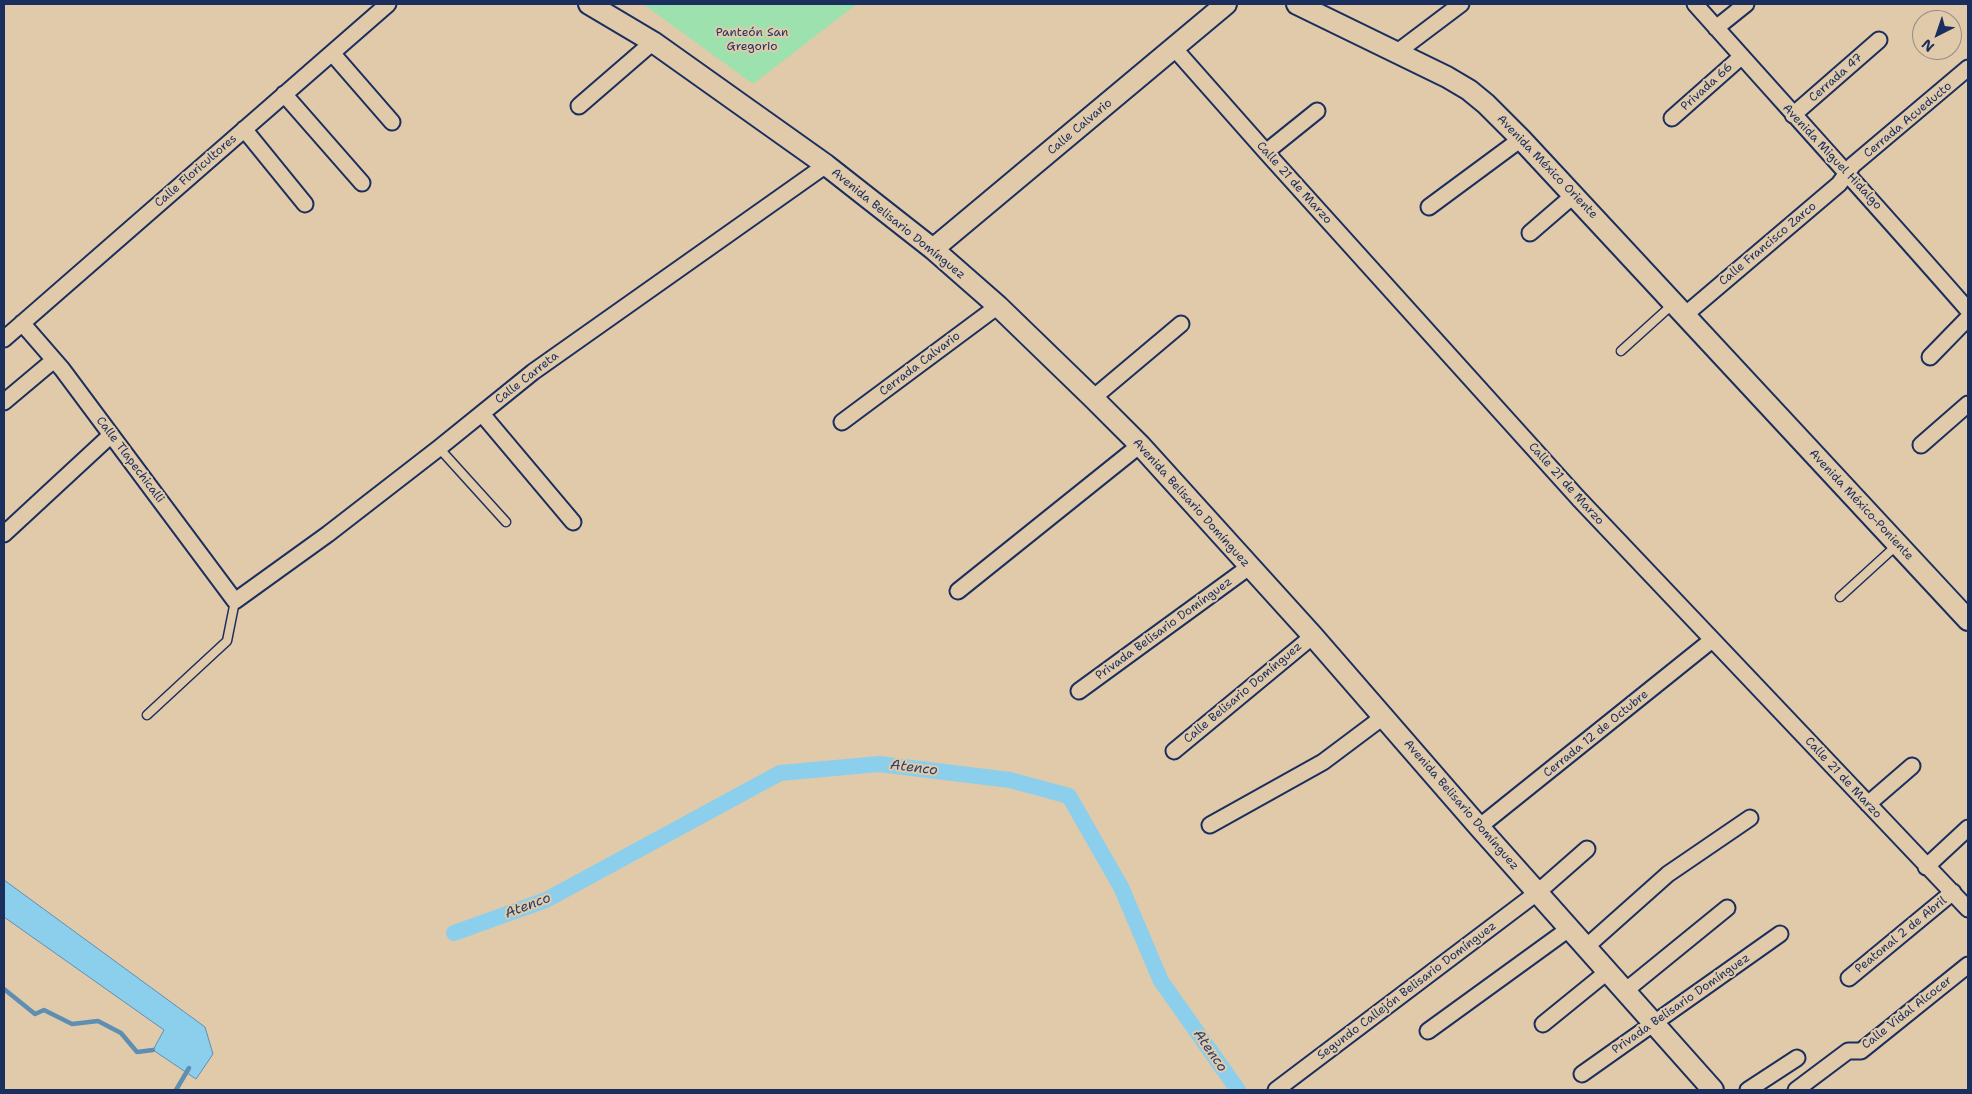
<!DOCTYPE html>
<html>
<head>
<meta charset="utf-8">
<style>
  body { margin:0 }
  #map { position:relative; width:1972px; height:1094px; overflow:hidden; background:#e1caaa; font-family:"Shantell Sans",sans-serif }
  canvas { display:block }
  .frame { position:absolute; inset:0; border:5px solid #1b2f5e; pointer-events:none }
  .north { position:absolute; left:1912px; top:10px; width:50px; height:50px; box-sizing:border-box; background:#e1caaa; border:1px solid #928c8c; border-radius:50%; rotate:221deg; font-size:14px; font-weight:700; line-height:20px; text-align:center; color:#1b2f5e }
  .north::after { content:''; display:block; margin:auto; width:18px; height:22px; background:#1b2f5e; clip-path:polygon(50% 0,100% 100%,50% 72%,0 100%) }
</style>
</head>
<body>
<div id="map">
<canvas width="1972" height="1094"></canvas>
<div class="frame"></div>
<div class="north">N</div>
</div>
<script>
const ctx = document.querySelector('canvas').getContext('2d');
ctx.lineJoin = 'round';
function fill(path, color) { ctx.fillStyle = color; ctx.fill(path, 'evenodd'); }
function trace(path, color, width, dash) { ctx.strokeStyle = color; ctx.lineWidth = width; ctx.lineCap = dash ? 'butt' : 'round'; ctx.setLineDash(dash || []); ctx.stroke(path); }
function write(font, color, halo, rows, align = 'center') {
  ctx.font = font + ' "Shantell Sans",sans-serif'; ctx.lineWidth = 4; ctx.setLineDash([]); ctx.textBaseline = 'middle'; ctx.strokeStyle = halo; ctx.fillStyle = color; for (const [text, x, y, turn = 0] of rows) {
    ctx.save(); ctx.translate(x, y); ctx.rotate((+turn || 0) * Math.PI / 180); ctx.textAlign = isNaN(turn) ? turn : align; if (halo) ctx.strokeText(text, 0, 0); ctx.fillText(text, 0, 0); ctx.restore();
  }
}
fill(new Path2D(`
  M643,4H857L753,84Z`), '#9ce1ae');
const water = new Path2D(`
  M4,880L205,1027L213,1054L196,1079L153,1050L164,1030L4,917Z`);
fill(water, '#8bcfec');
trace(water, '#5e8fb3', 1);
trace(new Path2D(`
  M4,989L35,1014L44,1010L72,1024L98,1021L121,1033L137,1052L153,1050
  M176,1090L189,1068`), '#5e8fb3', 4.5);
trace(new Path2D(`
  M454,933L546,900L780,773L879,764L1010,780L1069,796L1121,887L1161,981L1238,1090`), '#8bcfec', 16);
const lane = new Path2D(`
  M1621,351L1673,304
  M439,448L506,522
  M1840,597L1897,545
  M147,715L227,641L235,601`);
const street = new Path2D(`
  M1695,4C1786,106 1878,207 1968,310
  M1716,28L1746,4
  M1174,48L1266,152L1579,499L1968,909
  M332,53L392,122
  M1396,53L1461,4
  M284,94L362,183
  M579,106L653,42
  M1793,115L1879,40
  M1672,118L1741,57
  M244,129L305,204
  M1266,152L1317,111
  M1429,207L1521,139
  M1530,233L1574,195
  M1686,314L1839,184L1853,165L1968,68
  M22,323L62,369L235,601L328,534L439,448L533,372L826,165
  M4,339L388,4
  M1930,357L1968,318
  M1093,398L1181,324
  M4,402L54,360
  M482,414L573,522
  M842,422L998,306
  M1921,445L1968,404
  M4,534L111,435
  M958,591L1140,445
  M1079,691L1249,567
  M1174,751L1313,636
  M1868,804L1912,766
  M1210,825L1323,762L1383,717
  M1479,827L1712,640
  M1926,867L1968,828
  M1586,947L1668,874L1750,818
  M1849,978L1953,892
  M1625,991L1727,908
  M1543,1024L1607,972
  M1428,1031L1570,928
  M1582,1074L1780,934
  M1276,1090L1538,892L1587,849
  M1748,1090L1797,1058
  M1796,1090L1848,1051H1861L1968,965`);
const secondary = new Path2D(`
  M589,4L653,42L826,165L933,249L998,306L1093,398L1140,445L1313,636L1479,827L1713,1090
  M1297,4L1447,77L1469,90L1486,104L1521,139L1968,620
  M933,249L1226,4`);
trace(lane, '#1b2f5e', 11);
trace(street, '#1b2f5e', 19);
trace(secondary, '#1b2f5e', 24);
trace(lane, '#e1caaa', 8);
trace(street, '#e1caaa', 15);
trace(secondary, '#e1caaa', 20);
write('12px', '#213862', '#e1caaa', [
  ["Panteón San",752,33],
  ["Gregorio",752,47]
]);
write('12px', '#1b2f5e', '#e1caaa', [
  ["Cerrada 47",1836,78,-41],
  ["Privada 66",1707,87,-42],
  ["Cerrada Acueducto",1908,120,-40],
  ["Calle Calvario",1080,127,-40],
  ["Avenida Miguel Hidalgo",1832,157,47],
  ["Avenida México Oriente",1547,167,46],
  ["Calle Floricultores",196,171,-41],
  ["Calle 21 de Marzo",1294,183,48],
  ["Avenida Belisario Domínguez",898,224,39],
  ["Calle Francisco Zarco",1768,244,-40],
  ["Cerrada Calvario",920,364,-37],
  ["Calle Carreta",527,378,-38],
  ["Calle Tlapechicalli",130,460,53],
  ["Calle 21 de Marzo",1566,484,48],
  ["Avenida Belisario Domínguez",1191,503,48],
  ["Avenida México-Poniente",1861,505,47],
  ["Privada Belisario Domínguez",1164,629,-36],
  ["Calle Belisario Domínguez",1243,693,-40],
  ["Cerrada 12 de Octubre",1596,734,-39],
  ["Calle 21 de Marzo",1843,778,47],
  ["Avenida Belisario Domínguez",1461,805,49],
  ["Peatonal 2 de Abril",1901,935,-39],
  ["Segundo Callejón Belisario Domínguez",1407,991,-37],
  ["Privada Belisario Domínguez",1681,1004,-35],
  ["Calle Vidal Alcocer",1907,1013,-38]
]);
write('italic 14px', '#263f6c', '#e1caaa', [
  ["Atenco",914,768,7],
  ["Atenco",528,906,-21],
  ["Atenco",1210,1051,55]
]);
</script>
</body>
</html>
